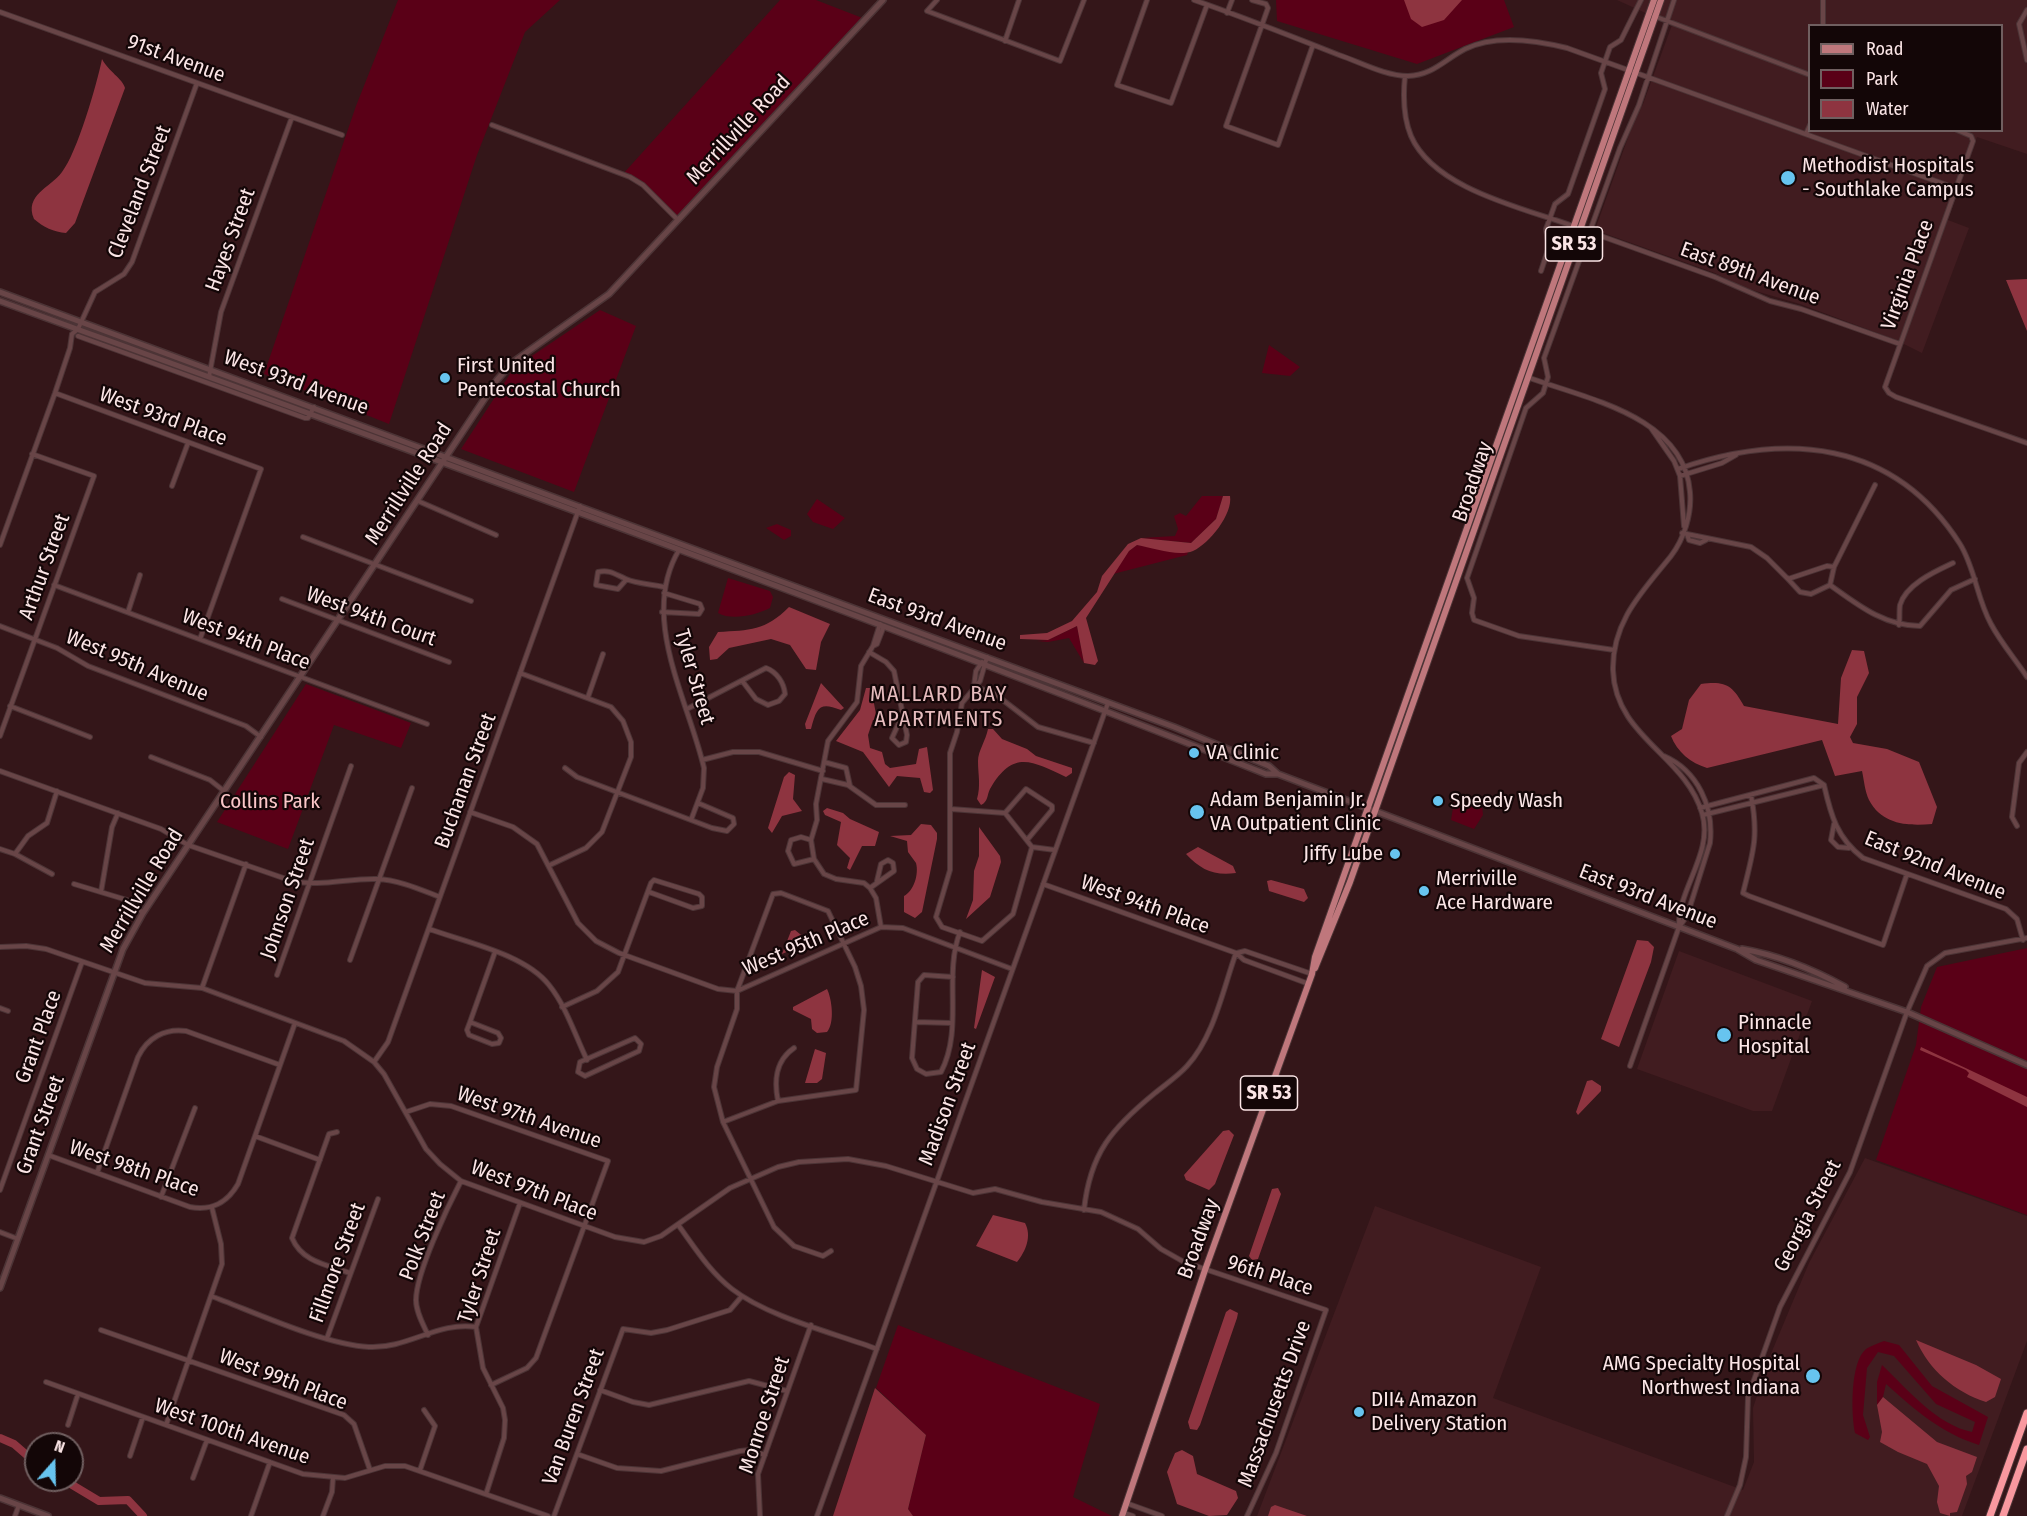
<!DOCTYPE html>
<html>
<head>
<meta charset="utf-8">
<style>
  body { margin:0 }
  #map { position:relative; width:2027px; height:1516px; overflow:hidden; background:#341619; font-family:"Fira Sans Condensed",sans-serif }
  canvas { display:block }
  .legend { position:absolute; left:1808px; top:24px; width:195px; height:108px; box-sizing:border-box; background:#130607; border:2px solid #705f60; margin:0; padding:8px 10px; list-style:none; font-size:18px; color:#fbe5e6 }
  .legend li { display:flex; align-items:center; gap:12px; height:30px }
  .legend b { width:30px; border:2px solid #705f60 }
  .north { position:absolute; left:24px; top:1432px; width:60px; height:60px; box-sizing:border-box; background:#130607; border:2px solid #705f60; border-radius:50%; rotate:20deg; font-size:16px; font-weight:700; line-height:24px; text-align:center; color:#fbe5e6 }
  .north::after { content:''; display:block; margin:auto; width:21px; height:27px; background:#67c4ef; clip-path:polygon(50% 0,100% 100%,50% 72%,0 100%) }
</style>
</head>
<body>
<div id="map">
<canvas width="2027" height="1516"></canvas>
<ul class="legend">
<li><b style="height:8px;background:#bf777c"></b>Road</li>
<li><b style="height:16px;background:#5a0017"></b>Park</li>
<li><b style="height:16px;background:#8e3440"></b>Water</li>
</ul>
<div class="north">N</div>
</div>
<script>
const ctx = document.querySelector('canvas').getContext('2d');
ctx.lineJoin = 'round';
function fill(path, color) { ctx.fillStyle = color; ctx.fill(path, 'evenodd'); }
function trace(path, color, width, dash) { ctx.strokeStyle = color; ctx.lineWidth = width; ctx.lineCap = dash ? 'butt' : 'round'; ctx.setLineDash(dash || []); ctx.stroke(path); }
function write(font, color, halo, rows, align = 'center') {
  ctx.font = font + ' "Fira Sans Condensed",sans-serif'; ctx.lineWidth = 4.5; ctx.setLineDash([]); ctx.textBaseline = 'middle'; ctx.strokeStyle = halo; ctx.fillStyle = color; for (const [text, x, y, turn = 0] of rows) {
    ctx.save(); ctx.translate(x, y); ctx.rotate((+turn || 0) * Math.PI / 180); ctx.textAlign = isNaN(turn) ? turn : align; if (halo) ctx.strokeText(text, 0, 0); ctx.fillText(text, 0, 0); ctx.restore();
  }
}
fill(new Path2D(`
  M1617,0H2027V154L1977,137L1948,220L1969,228L1922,353L1896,340L1800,304L1742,287L1715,273L1595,230L1635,118L1643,104L1672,25ZM1810,26H2002V130H1810Z
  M1679,951L1812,1001L1772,1111H1753L1637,1069Z
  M1865,1158L2027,1216V1341L1962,1516H1257L1375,1206L1541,1267L1493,1398L1743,1490L1754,1462L1753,1408L1770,1356L1809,1263Z`), '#411c20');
fill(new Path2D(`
  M398,0H560L525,32L477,155L389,424L264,374L356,106Z
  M780,0H816L865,19L677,219L643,185L623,174Z
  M1276,0H1504L1514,27L1417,64L1277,21Z
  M600,310L636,326L574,492L461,449L514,368Z
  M1269,345L1300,367L1290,376L1262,373Z
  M1202,496H1223L1216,519L1191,543L1141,538L1175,536L1178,529L1174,516L1180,513L1186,516Z
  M817,499L845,518L833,529L813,522L807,514Z
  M777,524L791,530V536L784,540L766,528Z
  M1137,545L1188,552L1187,555L1113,574L1129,551Z
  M728,578L770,591L773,597L770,608C756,615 732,621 718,613Z
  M1077,626L1084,663L1069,638L1048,642L1037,641L1048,640Z
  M306,684L411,723L401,748L334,725L288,849L217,822Z
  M1471,799L1482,806L1483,815L1474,829L1451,820L1454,802Z
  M2027,948V1215L1876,1160L1916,1045L1921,1007L1937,967Z
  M898,1325L1100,1404L1073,1497L1112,1516H913L908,1509L926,1435L876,1388Z
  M1884,1341L1899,1345L1932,1386L1988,1417L1979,1445C1941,1433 1915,1410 1886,1384L1883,1397L1877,1405V1382L1882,1365C1908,1390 1937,1425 1972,1432L1975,1422L1936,1404L1894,1356L1878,1352L1867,1368L1863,1415L1870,1437L1868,1440L1855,1433C1851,1414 1850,1362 1866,1349C1871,1346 1878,1343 1884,1341Z`), '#5a0017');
fill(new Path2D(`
  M875,1388L926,1435L908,1509L913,1516H833Z`), '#892f3c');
fill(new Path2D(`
  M1404,0H1462L1444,20L1422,27L1411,19Z
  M102,59C108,71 123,79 125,88L75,223L66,233C54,232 43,227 34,219C24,195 50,188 62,172C77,153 97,84 102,59Z
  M2027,279V331L2006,280Z
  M1223,496H1230C1233,514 1209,544 1193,551C1178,557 1153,548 1137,545L1129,551L1086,618L1098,661L1095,665L1084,663L1077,626L1048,640L1020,639V635L1047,633L1072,621L1097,592L1102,576L1128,544L1141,538L1191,543L1216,519Z
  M789,607L830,624L821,642L816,670L806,669L790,645L771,639L729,648L717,659L710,660L709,647L718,632C750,630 765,631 789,607Z
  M1852,650L1864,651L1869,673L1857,697V724L1850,737L1853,743L1887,749L1919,762L1937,807L1932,824C1908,826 1882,825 1869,800C1865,792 1864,780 1862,771L1835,776L1822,740L1707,768C1691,763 1677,752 1671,736L1682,729L1689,700L1701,684C1726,681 1732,685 1744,706L1838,724L1841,678Z
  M821,683L844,708L841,710C820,702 817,706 811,729H806L805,724Z
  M866,688H871L876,714L882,719L873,720L868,735L870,748L882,752L885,764L890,768L916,764L919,749L927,747L933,790L930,793L924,792L920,778L897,776L889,787L863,752L836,741L860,710Z
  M988,729H993L1002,739L1027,749L1036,756L1072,768V773L1066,777C1032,761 1013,749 990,789C987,795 988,802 981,805L977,799C981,785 978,775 978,761C978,751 986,740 988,729Z
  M789,772L795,775L793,799L802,811L782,816L772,833L768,828L784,777Z
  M827,808L843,813L850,819L879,832L875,846H862L850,870L847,868L850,858L837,845L841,822L825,815L823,811Z
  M921,824L931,825L937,833V839L922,912L915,918L904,912V896C914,891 919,874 916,863L908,852L907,841L890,836L911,835Z
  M979,827L1000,856L1001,862L990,897L966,919L973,900L974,871L979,856Z
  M1198,847L1233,866L1236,873C1214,876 1201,870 1186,854Z
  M1271,880L1304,889L1308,898L1304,902L1269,891L1267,881Z
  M795,930L806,939L807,943L782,954L791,931Z
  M1637,940L1648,941L1654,947L1651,962L1619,1047L1601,1039Z
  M982,970L995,977L976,1029L974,1028Z
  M827,989C832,999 835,1023 827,1032L817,1033L812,1029L811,1019L793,1010V1007Z
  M1921,1047L2027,1097V1107L1967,1077L1969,1073L1966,1070L1920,1050Z
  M815,1049L826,1053L822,1079L817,1083H805Z
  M1592,1080L1601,1086V1091L1578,1115L1576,1112L1587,1081Z
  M1229,1130L1234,1135L1215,1184L1209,1190L1186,1180L1184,1175L1223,1131Z
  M1278,1188L1281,1194L1258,1259L1252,1260L1249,1256L1272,1189Z
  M993,1215L1025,1223C1032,1236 1026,1251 1017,1262L976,1246Z
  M1230,1309L1238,1313L1237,1318L1200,1425L1197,1430L1190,1429L1188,1422L1226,1312Z
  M1916,1340L1976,1365L2001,1379L1995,1397L1986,1402C1955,1392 1929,1370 1916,1340Z
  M1883,1397L1937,1442L1977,1457L1972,1472L1966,1476L1967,1484L1957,1512L1950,1513V1516L1940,1513L1937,1502L1939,1486L1927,1464L1898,1452L1880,1442L1882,1432L1877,1405Z
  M1182,1450L1193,1456L1197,1474L1236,1491L1238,1498L1227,1515L1209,1516L1177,1504L1167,1472L1175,1453Z
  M1275,1505L1307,1516H1268L1271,1507Z`), '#8e3440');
trace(new Path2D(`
  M0,1438L14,1444L36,1463
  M64,1480L99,1501L128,1500L143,1516`), '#8e3440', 8);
const street = new Path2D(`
  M937,0L927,11L1060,61L1084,0
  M1147,0L1117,85L1171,103L1207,5
  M1194,0C1243,17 1291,36 1339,55C1360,62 1385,76 1408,76C1433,75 1444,60 1465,49C1495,34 1535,40 1567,48L1955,188
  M1252,0L1266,4L1268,8L1226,126L1278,145L1313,45
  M2027,10L2019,24L2027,60
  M0,12L342,135
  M1227,13L1232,0
  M1654,16L1810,75
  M1823,26V0
  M1005,41L1019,0
  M1405,76C1403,96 1403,117 1411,136C1434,189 1523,208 1573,226
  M492,125L630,177L643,185L677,219
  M1957,130L1971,136L1973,141L1885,387L1889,393L1896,397L2027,443
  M1806,134L1810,125
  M1590,232L1715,277L1770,301L1801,309L1900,344
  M1541,271L1549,247L1546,229L1555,204L1568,194L1605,89L1601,73L1610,47L1621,40L1641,0
  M78,336L305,418H308L314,407
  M209,377L221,312L292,117
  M1527,377C1587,399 1684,416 1690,492C1692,514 1684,539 1671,556C1643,591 1612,621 1613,670C1615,737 1685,755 1702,813C1714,853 1678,888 1679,926
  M55,393L261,469L200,639
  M1651,428L1674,461L1680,476L1684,526
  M1678,469C1785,432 1893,439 1960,544C1975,568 1977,599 1991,624C2001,643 2016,660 2027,677
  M1680,476L1722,463L1736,455
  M172,486L188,443
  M418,501L496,535
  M1682,533L1751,547L1767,558L1788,579
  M1687,534L1689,540L1700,543L1706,540
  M303,537L471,601
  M0,545L55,393L70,348L72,334L78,329L95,292L124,274L132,262L197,83
  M679,550C639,617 688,699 704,768L703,788L691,820
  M1834,567L1827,566L1788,579L1800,592L1811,594L1830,585L1834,567L1875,485
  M626,580L618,589L596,585L598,572C610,569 616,575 626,579C637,584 652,584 664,587
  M54,585L427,724
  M1830,585C1858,605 1884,626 1920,626L1951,590L1975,579
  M282,599L449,662
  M128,612L140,575
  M662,612L699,614L702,609L700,604L664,593
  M1899,625C1900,619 1899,611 1900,605C1906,584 1936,571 1953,563
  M0,626L57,648L88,666L246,726L261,737
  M873,646L880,624
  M1614,650L1519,636L1474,620L1472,613L1474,598L1467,578L1526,408L1543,393L1548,377L1544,358L1620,148L1639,105L1674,0
  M869,652L886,662L894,671L907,735L906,742L899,745L892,738L903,714
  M987,657L980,681L962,703L957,732L950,753V870L936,917L942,927L982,941L1013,914L1032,847
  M520,673L611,707L623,721L631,742V757L602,832L586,848L550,865
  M974,686L995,694L1038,727L1094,743
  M974,686L976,671L982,662
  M588,697L603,654
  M10,706L90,737
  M687,709L766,668C777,672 784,683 785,694L779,701L768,705L756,699L743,682
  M0,736L94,476L32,454
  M151,757L210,780L224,791
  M702,760L733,752H759L823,771
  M824,762L846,768L850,786
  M565,768L577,777L712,828L727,831L734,824L733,818L698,803
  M0,771L161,829L188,845L292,881C321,887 348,878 377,879C399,880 419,889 440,897
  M822,779L848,785L876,805H905
  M1824,785C1831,816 1837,838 1863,858L2006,909L2017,919L2023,940
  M1751,795C1759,838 1753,852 1743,893L1749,896L1883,945L1907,874
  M1700,808L1814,778L1824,785
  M951,809L1005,813L1032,847L1055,850
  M470,812L513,827L537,844L578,923L596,941L619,953L718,989L737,991L881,927L903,928L1012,969
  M1005,813L1026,789L1052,806V810L1027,840
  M1703,815L1824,785
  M1834,824L1831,840L1838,847L1849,848
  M2017,826L2012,817L2019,763L2027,752
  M811,840L801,837L791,840L788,851L794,864L814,859
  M0,849L15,854L52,874
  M15,854L28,836L47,823L57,791
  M74,884L127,900L143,913
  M1043,884L1236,953L1244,960L1309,984
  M870,888L894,871L893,863L888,860L881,864L877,881
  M101,892L112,827L118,813
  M881,927L876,898L870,888L864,883L836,879L824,874L814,859L811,840L817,820L816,804L828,741L857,702L861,666L873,646L877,644L884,626
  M429,929C465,942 525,954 549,985C566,1006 575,1035 587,1060
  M0,947L26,946L46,949L145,983L202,988L344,1041L374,1062L384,1074L426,1149L440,1164L461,1181L615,1237L644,1242L661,1236L730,1188L778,1167L799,1162L848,1159L886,1166L973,1193L995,1189L1042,1202L1101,1212L1138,1229L1161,1249L1184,1262L1326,1310L1276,1453L1247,1516
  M1237,953L1245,951L1312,974
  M350,960L412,788
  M277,975L351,766
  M953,977L924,975L918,982L912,1058L917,1069L926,1074L941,1072C964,1028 943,976 960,932
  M202,988L246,864
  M562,1007L597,991L618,972L651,883L654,880L699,894L702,897V906L693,908L649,892
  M0,1008L8,1011
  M470,1022L498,1033L501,1038L499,1043L492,1044L469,1035L467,1030L470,1022L495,952
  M916,1022L951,1023
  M635,1038L641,1044L639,1051L585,1076L578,1072L580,1062Z
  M374,1062L388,1042L580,506
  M1630,1066L1679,927L1687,916L1710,843C1714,807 1698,771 1664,756
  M778,1101C774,1081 775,1061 794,1048
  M406,1112L430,1104L451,1106L608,1161L536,1358L527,1368L491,1385
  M723,1122L778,1101L856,1090L864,1010L861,986L855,967L828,911L781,893L773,894L737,991V1009L717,1067L714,1087L723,1122L774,1227L794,1246L823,1256L831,1251
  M337,1132L329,1134L292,1238C302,1262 327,1265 350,1273
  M255,1136L320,1160
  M48,1155L190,1207C212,1211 227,1203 238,1184L295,1023
  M97,1173L138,1057C147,1038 165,1028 186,1031L280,1065
  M0,1190L82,962
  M161,1197L195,1108
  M1084,1210C1090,1153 1112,1128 1155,1093C1166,1084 1178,1076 1187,1066C1214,1037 1223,989 1236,953
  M679,1226C695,1248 710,1272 732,1289C768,1317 834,1333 877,1349
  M0,1232L18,1239
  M211,1296C254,1312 325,1345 369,1347C407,1349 439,1321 476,1327
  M101,1330L344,1415L354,1424L370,1470
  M428,1335C423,1324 416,1312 416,1300C416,1273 448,1206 461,1181
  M327,1338L378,1199
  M46,1382L303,1474L345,1478L385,1466H405L548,1516
  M600,1390L633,1402L649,1405L749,1381L787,1391
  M68,1425L78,1394
  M166,1425L222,1264L221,1244L212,1208
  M577,1454L617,1468L661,1471L740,1451L750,1450L765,1455
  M130,1456L143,1417
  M420,1470L435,1426L424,1410
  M193,1478L207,1440
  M486,1494L504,1438L505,1420L503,1408L483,1368L476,1327L520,1203
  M1126,1503L1162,1516
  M1124,1513L1133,1516
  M15,1516L19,1505
  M251,1516L270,1462
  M323,1516L332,1492L333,1478
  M554,1516L623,1329L651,1333L667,1330L730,1310L742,1296
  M760,1516L758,1474L811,1325
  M817,1516L1108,703
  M1727,1516L1740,1485L1746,1457L1748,1397L1780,1307L1850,1172L1907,1012L1927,966L1945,953L2027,938`);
const secondary = new Path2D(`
  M0,292L1174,727L1269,766L1278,774
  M0,301C423,455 847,608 1266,774H1278L1737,949L1756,960L1907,1012L2027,1065
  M1742,949C1777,955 1814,970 1845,987
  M0,1288L123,949L143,913L497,380L513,362L609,294L883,0
  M0,1498L48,1516`);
const primary = new Path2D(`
  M1315,968L1350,882L1661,0
  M1122,1516L1205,1270L1312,974L1315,957L1654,0`);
const highway = new Path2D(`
  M1990,1516L2027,1413
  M2003,1516L2027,1449`);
trace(street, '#4c3436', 6);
trace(secondary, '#4c3436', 8);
trace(primary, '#4c3436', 8);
trace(highway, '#4c3436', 9);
trace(street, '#684547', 4);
trace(secondary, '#684547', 5);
trace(primary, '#bf777c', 6);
trace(highway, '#f9989f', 7);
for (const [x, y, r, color] of [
  [1788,178,8,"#67c4ef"],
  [445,378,6,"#67c4ef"],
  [1194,753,6,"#67c4ef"],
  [1438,801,6,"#67c4ef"],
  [1197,812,8,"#67c4ef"],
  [1395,854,6,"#67c4ef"],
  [1424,891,6,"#67c4ef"],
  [1724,1035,8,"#67c4ef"],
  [1813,1376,8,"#67c4ef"],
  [1359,1412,6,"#67c4ef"]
]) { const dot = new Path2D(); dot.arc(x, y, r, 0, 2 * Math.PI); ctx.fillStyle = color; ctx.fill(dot); trace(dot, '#130607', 2); }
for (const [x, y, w] of [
  [1574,244,57],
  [1269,1093,57]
]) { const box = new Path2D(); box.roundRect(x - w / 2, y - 17, w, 34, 4.5); ctx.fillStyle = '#130607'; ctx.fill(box); trace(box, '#fbe5e6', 1.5); }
write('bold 20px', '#fbe5e6', null, [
  ["SR 53",1574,244],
  ["SR 53",1269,1093]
]);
write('21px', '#fbe5e6', '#130607', [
  ["91st Avenue",176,59,20],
  ["Merrillville Road",739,130,-47],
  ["Cleveland Street",140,192,-69],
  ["Hayes Street",231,240,-70],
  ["East 89th Avenue",1750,274,20],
  ["Virginia Place",1908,275,-70],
  ["West 93rd Avenue",296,383,20],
  ["West 93rd Place",163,417,20],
  ["Broadway",1473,482,-71],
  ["Merrillville Road",409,484,-57],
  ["Arthur Street",45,567,-70],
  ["West 94th Court",371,617,20],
  ["East 93rd Avenue",937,620,20],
  ["West 94th Place",246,640,21],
  ["West 95th Avenue",137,666,23],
  ["Tyler Street",694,677,74],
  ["Buchanan Street",466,781,-70],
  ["East 92nd Avenue",1935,866,22],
  ["Merrillville Road",142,891,-59],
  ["East 93rd Avenue",1648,897,21],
  ["Johnson Street",288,899,-71],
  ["West 94th Place",1145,905,20],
  ["West 95th Place",806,944,-23],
  ["Grant Place",39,1037,-70],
  ["Madison Street",948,1104,-70],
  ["West 97th Avenue",529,1118,19],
  ["Grant Street",41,1125,-70],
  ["West 98th Place",134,1169,19],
  ["West 97th Place",534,1191,21],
  ["Georgia Street",1808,1216,-63],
  ["Polk Street",423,1236,-69],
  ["Broadway",1199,1239,-70],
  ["Fillmore Street",338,1263,-70],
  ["Tyler Street",480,1276,-72],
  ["96th Place",1270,1276,18],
  ["West 99th Place",283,1380,21],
  ["Massachusetts Drive",1275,1404,-70],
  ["Monroe Street",765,1415,-72],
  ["Van Buren Street",574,1417,-70],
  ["West 100th Avenue",232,1432,19]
]);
write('21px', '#fbe5e6', '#130607', [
  ["Methodist Hospitals",1802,166],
  ["- Southlake Campus",1802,190],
  ["First United",457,366],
  ["Pentecostal Church",457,390],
  ["VA Clinic",1206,753],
  ["Adam Benjamin Jr.",1210,800],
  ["VA Outpatient Clinic",1210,824],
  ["Speedy Wash",1450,801],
  ["Jiffy Lube",1383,854,"right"],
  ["Merriville",1436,879],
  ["Ace Hardware",1436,903],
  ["Pinnacle",1738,1023],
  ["Hospital",1738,1047],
  ["AMG Specialty Hospital",1800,1364,"right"],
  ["Northwest Indiana",1800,1388,"right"],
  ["DII4 Amazon",1371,1400],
  ["Delivery Station",1371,1424]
], 'left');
write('21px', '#fbc6c8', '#130607', [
  ["Collins Park",270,802]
]);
ctx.letterSpacing = '1.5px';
write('22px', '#e6bcbe', '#130607', [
  ["MALLARD BAY",939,695],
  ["APARTMENTS",939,720]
]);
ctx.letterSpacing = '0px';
</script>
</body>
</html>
